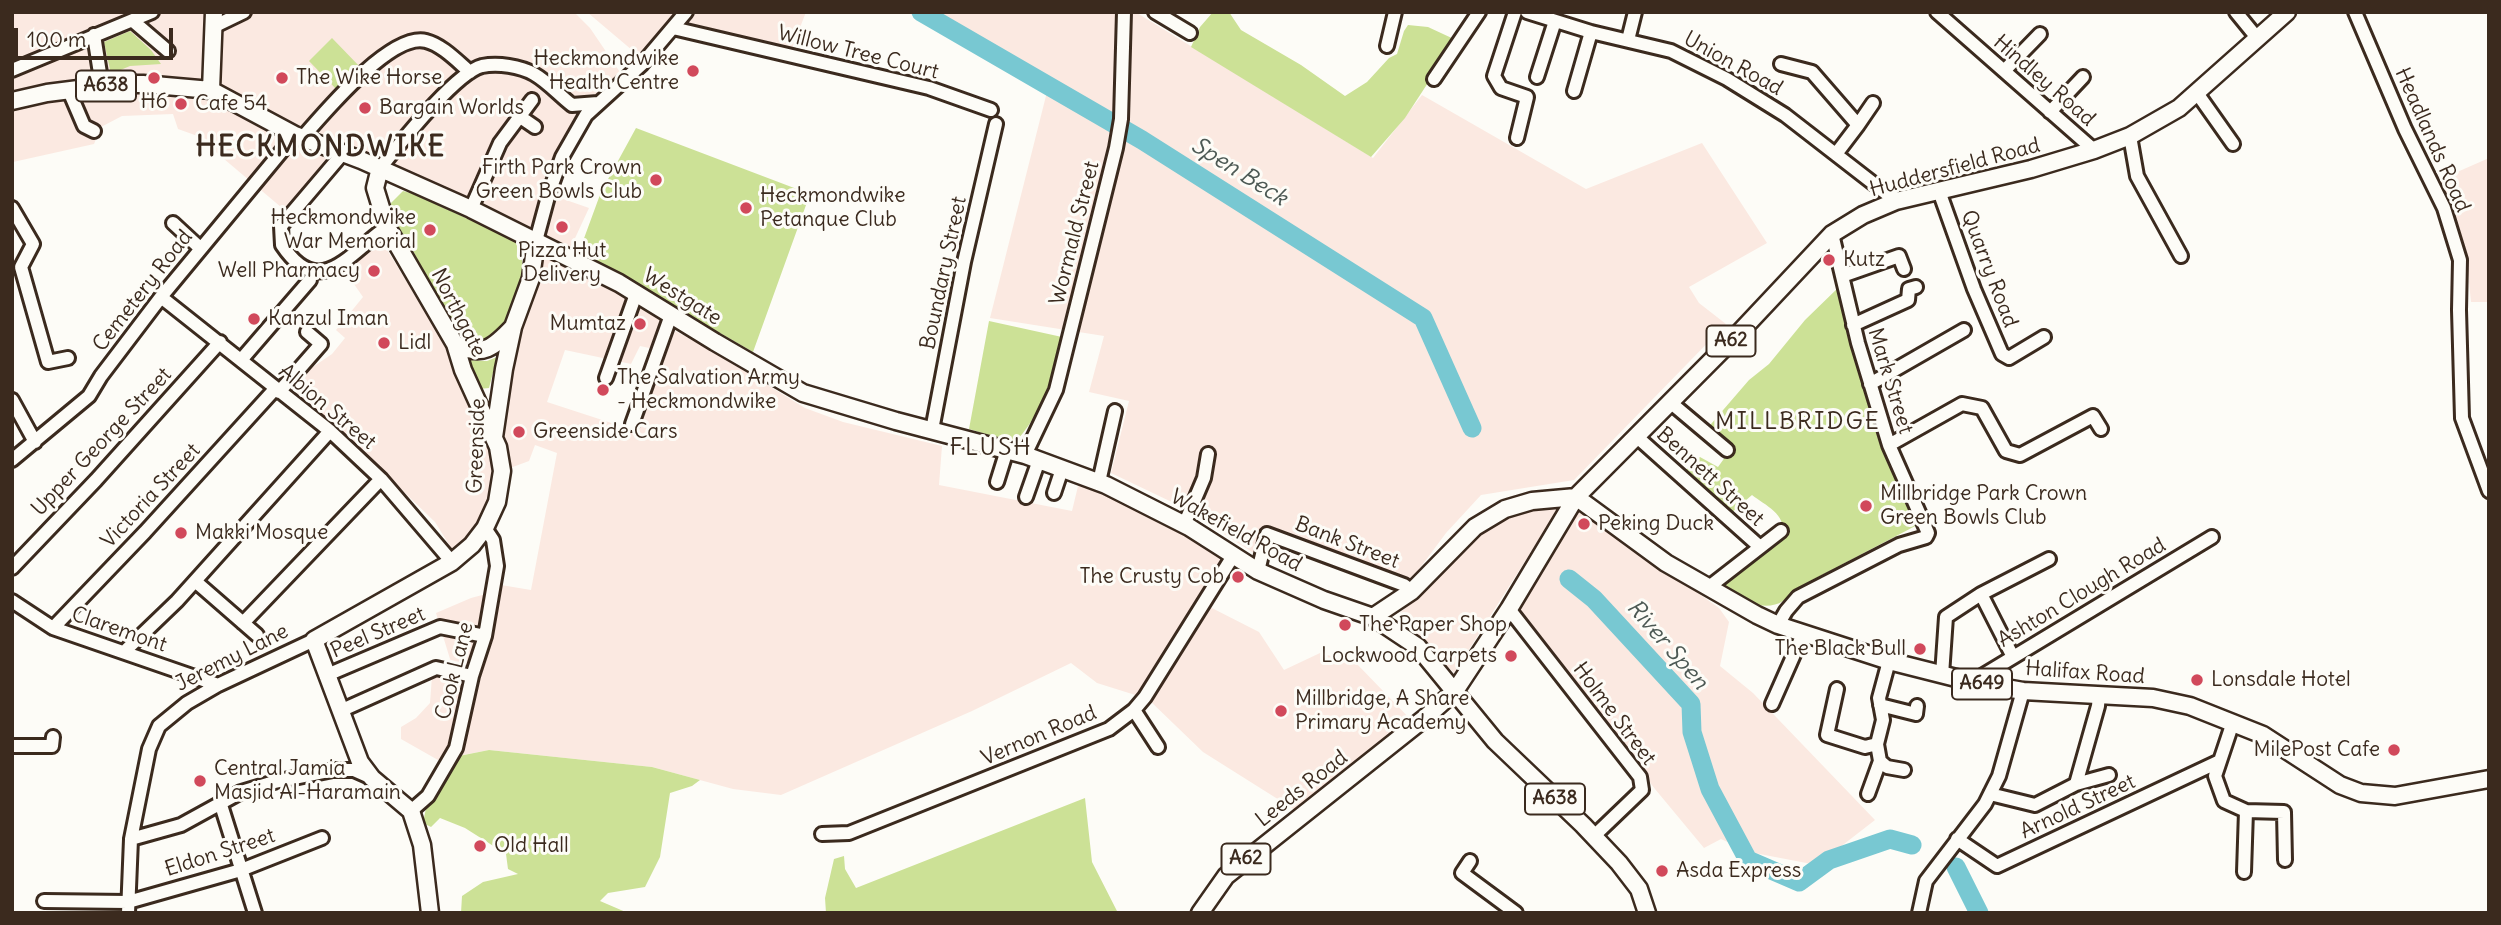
<!DOCTYPE html>
<html>
<head>
<meta charset="utf-8">
<style>
  body { margin:0 }
  #map { position:relative; width:2501px; height:925px; overflow:hidden; background:#fdfcf7; font-family:Delius,sans-serif }
  canvas { display:block }
  .frame { position:absolute; inset:0; border:14px solid #3b2a1e; pointer-events:none }
  .scale { position:absolute; left:14px; top:28px; width:159px; height:32px; box-sizing:border-box; border:4px solid #3b2a1e; border-top:0; padding-left:9px; font-size:21px; line-height:24px; white-space:nowrap; color:#3b2a1e; -webkit-text-stroke:5px #fdfcf7; paint-order:stroke }
</style>
</head>
<body>
<div id="map">
<canvas width="2501" height="925"></canvas>
<div class="frame"></div>
<div class="scale">100 m</div>
</div>
<script>
const ctx = document.querySelector('canvas').getContext('2d');
ctx.lineJoin = 'round';
function fill(path, color) { ctx.fillStyle = color; ctx.fill(path, 'evenodd'); }
function trace(path, color, width, dash) { ctx.strokeStyle = color; ctx.lineWidth = width; ctx.lineCap = dash ? 'butt' : 'round'; ctx.setLineDash(dash || []); ctx.stroke(path); }
function write(font, color, halo, rows, align = 'center') {
  ctx.font = font + ' Delius,sans-serif'; ctx.lineWidth = 6; ctx.setLineDash([]); ctx.textBaseline = 'middle'; ctx.strokeStyle = halo; ctx.fillStyle = color; for (const [text, x, y, turn = 0] of rows) {
    ctx.save(); ctx.translate(x, y); ctx.rotate((+turn || 0) * Math.PI / 180); ctx.textAlign = isNaN(turn) ? turn : align; if (halo) ctx.strokeText(text, 0, 0); ctx.fillText(text, 0, 0); ctx.restore();
  }
}
fill(new Path2D(`
  M12,12H574L590,28L626,81L598,103L549,194L589,208L564,262L636,294L666,318L654,349L640,346L631,364L565,350L547,402L636,431L675,331L702,345L805,408L843,422L942,446L939,485L1072,511L1079,482L1145,509L1228,558L1204,604L1259,632L1284,670L1320,653L1356,663L1416,725L1303,815L1203,752L1148,699L1097,683L1071,663L972,711L781,795L733,789L652,767L489,750L438,760L401,739V727L416,718L430,703L432,676L450,659L436,613L471,598L486,594L501,585L531,590L557,453L535,445L529,461L502,471L485,528L453,551L435,522L342,432L289,386L301,375L332,354L345,338L336,330L363,297L340,264L381,240L491,418L538,243L337,157L288,213L211,148L206,139L178,129L173,114L122,116L101,127L94,144L13,162Z
  M587,12H806L791,51L690,24L674,14L639,56Z
  M936,12L1137,13L1373,158L1422,95L1586,189L1702,143L1767,243L1689,287L1699,303L1726,324L1574,480L1481,495L1446,533L1411,580L1269,526L1257,555L1178,505L1111,473L1129,401L1089,392L1104,336L990,318L1050,80L988,42Z
  M2489,158V302H2471L2466,252L2439,180Z
  M1561,501L1557,511L1454,673L1398,615L1448,563L1490,524L1508,512Z
  M1580,509L1719,608L1729,622L1720,666L1753,693L1875,820L1817,865L1749,852L1721,839L1704,848L1655,789L1517,610Z`), '#fbe9e1');
fill(new Path2D(`
  M1213,12H1229L1241,30L1301,65L1345,96L1367,82L1389,58L1397,54L1404,31L1408,25L1428,27L1456,40L1405,118L1371,157L1191,47L1200,27Z
  M130,31L151,50L161,64L130,66L111,74L104,42Z
  M332,38L361,68L337,90L309,61Z
  M636,128L810,194L753,352L579,252L601,192Z
  M403,191L414,194L520,243L524,277L508,316L497,336L477,346L462,340L456,332L410,245L386,208Z
  M1841,285L1921,523L1795,589C1791,592 1787,599 1783,601C1764,614 1732,597 1714,588L1782,533C1787,515 1765,505 1752,495L1730,514L1684,472L1700,457L1718,467L1728,453L1705,431L1749,380L1769,364L1805,320Z
  M989,321L1062,337C1053,374 1044,410 1018,439L1006,440L969,429Z
  M497,357L489,388L479,389L467,360L487,361Z
  M489,750L652,767L700,780L692,786L670,793L660,857L645,887L608,893L600,901L628,913H461L462,896L483,882L518,874L508,869L506,854L465,828L440,818L431,827L423,823L427,803L454,757Z
  M1085,798L1092,862L1118,913H826L825,898L834,859L844,856L845,869L856,888Z`), '#cce196');
trace(new Path2D(`
  M921,12L1142,140L1423,318L1472,428
  M1569,579L1594,599L1691,704L1692,732L1710,789L1748,860L1799,882L1829,860L1890,839L1912,845
  M1956,867L1979,913`), '#78c8d2', 19);
const minor = new Path2D(`
  M1155,12L1190,33
  M1515,12L1494,76L1501,88L1527,97L1517,138
  M1527,12L1591,32L1671,51L1727,79L1785,115L1896,201
  M1937,12L2094,150
  M2236,12L2258,39
  M2355,12L2405,129L2444,208L2460,260L2459,310L2462,418L2489,491
  M133,21L168,51
  M215,26L244,12
  M673,28L929,88L991,110
  M94,35L102,86
  M1628,40L1635,12
  M1387,46L1395,12
  M1781,64L1812,72L1858,125L1836,154
  M12,70L152,12
  M2004,71L2040,34
  M1537,77L1555,21
  M1434,79L1479,12
  M69,91L84,126L94,131
  M1574,91L1591,32
  M2197,93L2233,144
  M2050,112L2083,77
  M519,116L535,127
  M1858,125L1873,103
  M2130,136L2137,176L2181,256
  M302,138C324,113 391,32 426,41C442,45 457,61 470,72
  M343,153L281,226L282,245C320,302 349,253 387,227
  M380,168C399,145 455,73 482,66C498,63 520,66 534,74C548,82 559,95 572,105L598,103
  M1939,191L1974,289L2002,354L2009,358L2044,337
  M12,208L33,244L21,267L48,362L68,358
  M471,209L500,143L532,100
  M173,223L200,248
  M536,241L549,193L562,157L586,115L642,64L686,12
  M1842,276L1899,256L1904,269
  M161,297L330,431L381,479L452,562
  M1853,325L1908,300L1909,289L1916,287
  M241,360L310,280
  M606,378L636,294
  M1870,384L1964,330
  M279,392L321,344L307,332
  M12,400L35,442
  M1670,402L1727,450
  M632,424L671,315
  M932,430L964,262L996,124
  M1636,436L1759,546
  M1889,445L1962,404L1982,408L2006,451L2020,455L2093,416L2101,429
  M1025,455L1056,390L1116,148L1121,119L1124,12
  M12,460L89,396L101,376L161,297L295,135
  M997,482L1007,450
  M1099,482L1115,411
  M1054,493L1062,469
  M1026,497L1039,460
  M1184,525L1204,478L1208,454
  M12,568L96,480L220,342
  M1258,571L1267,534L1404,585L1412,591
  M195,581L257,635
  M1709,587L1781,531
  M1981,594L2013,657
  M12,601L53,628L218,685
  M1509,609L1640,777L1642,790L1593,837
  M243,623L381,479
  M1778,625L1786,611L1798,597L1899,545L1926,537L1928,533L1889,445L1858,343L1832,234
  M53,628L145,532L275,389
  M125,651L177,601L330,431
  M327,675L440,627L485,636
  M1942,675L1946,617L1981,594L2049,559
  M1972,682L2212,537
  M1837,689L1827,735L1865,747L1877,744
  M1772,704L1803,634
  M1880,705L1916,714L1917,706
  M1134,710L1158,747
  M340,711L436,668L472,676
  M2233,722L2215,776L2224,801L2246,811L2284,812L2285,860
  M12,746H52L53,737
  M1880,761L1887,767L1904,770
  M2076,784L2098,706L2099,695
  M1868,794L1880,761L1877,744L1883,720L1879,698L1889,661
  M1990,794L2035,805L2076,784L2109,775
  M221,805L255,913
  M411,811L428,796L456,748L472,676L485,636L497,566L493,540L485,528
  M822,834L849,833L1109,729L1134,710L1145,697L1233,556
  M131,839L181,825L241,792L274,782L333,770H354L372,778
  M1957,839L1997,866L2220,761
  M1470,861L1462,873L1516,913
  M2244,872L2246,811
  M44,901L128,902L241,870L322,838
  M128,913L131,839L149,749L159,726L187,703L218,685L314,640
  M1919,913L1926,881L1985,804L1999,776L2023,691`);
const major = new Path2D(`
  M211,90L214,12
  M12,101L47,93L118,84H143L211,90L295,135L361,160L471,209L619,283L715,342L803,393L896,421L1025,455L1106,485L1189,527L1258,571L1324,600L1373,617L1418,647L1495,741L1583,825L1619,863L1639,889L1647,913
  M380,168L375,188L387,227L455,344L463,370L498,447L502,471L497,502L485,528L472,545L452,562L314,640L360,762L372,778L411,811L422,845L430,913
  M455,344C483,358 494,347 513,327
  M494,437L504,369L513,327L531,278L536,241
  M1576,497L1666,563L1757,615L1778,625L1889,661L1972,682L2023,691L2153,698L2190,706L2263,735L2340,785L2361,793L2395,796L2489,779
  M1373,617L1412,591L1475,527L1505,509L1532,501L1576,497
  M1200,913L1226,876L1426,717L1455,691L1509,609L1576,497L1739,333L1832,234L1863,215L1896,201L2031,169L2094,150L2130,136L2179,108L2287,12`);
trace(minor, '#3b2a1e', 18);
trace(major, '#3b2a1e', 21);
trace(minor, '#fdfcf7', 12);
trace(major, '#fdfcf7', 16);
for (const [x, y, r, color] of [
  [693,71,7,"#d1495b"],
  [154,78,7,"#d1495b"],
  [282,78,7,"#d1495b"],
  [181,104,7,"#d1495b"],
  [365,108,7,"#d1495b"],
  [656,180,7,"#d1495b"],
  [746,208,7,"#d1495b"],
  [562,227,7,"#d1495b"],
  [430,230,7,"#d1495b"],
  [1829,260,7,"#d1495b"],
  [374,271,7,"#d1495b"],
  [254,319,7,"#d1495b"],
  [640,324,7,"#d1495b"],
  [384,343,7,"#d1495b"],
  [603,390,7,"#d1495b"],
  [519,432,7,"#d1495b"],
  [1866,506,7,"#d1495b"],
  [1584,524,7,"#d1495b"],
  [181,533,7,"#d1495b"],
  [1238,577,7,"#d1495b"],
  [1345,625,7,"#d1495b"],
  [1920,649,7,"#d1495b"],
  [1511,656,7,"#d1495b"],
  [2197,680,7,"#d1495b"],
  [1281,711,7,"#d1495b"],
  [2394,750,7,"#d1495b"],
  [200,781,7,"#d1495b"],
  [480,846,7,"#d1495b"],
  [1662,871,7,"#d1495b"]
]) { const dot = new Path2D(); dot.arc(x, y, r, 0, 2 * Math.PI); ctx.fillStyle = color; ctx.fill(dot); trace(dot, '#fdfcf7', 2.5); }
for (const [x, y, w] of [
  [106,86,60],
  [1731,341,49],
  [1982,684,60],
  [1555,799,60],
  [1246,859,49]
]) { const box = new Path2D(); box.roundRect(x - w / 2, y - 15.5, w, 31, 5); ctx.fillStyle = '#fdfcf7'; ctx.fill(box); trace(box, '#3b2a1e', 2); }
write('bold 19px', '#3b2a1e', null, [
  ["A638",106,86],
  ["A62",1731,341],
  ["A649",1982,684],
  ["A638",1555,799],
  ["A62",1246,859]
]);
write('21px', '#3b2a1e', '#fdfcf7', [
  ["Willow Tree Court",858,53,14],
  ["Union Road",1733,64,29],
  ["Hindley Road",2044,81,41],
  ["Headlands Road",2432,140,66],
  ["Huddersfield Road",1955,168,-15],
  ["Wormald Street",1075,233,-76],
  ["Quarry Road",1989,269,69],
  ["Boundary Street",944,273,-78],
  ["Cemetery Road",143,291,-52],
  ["Westgate",682,297,32],
  ["Northgate",458,313,63],
  ["Mark Street",1890,381,73],
  ["Albion Street",327,407,40],
  ["Upper George Street",102,442,-47],
  ["Greenside",477,446,-88],
  ["Bennett Street",1710,477,42],
  ["Victoria Street",151,496,-47],
  ["Wakefield Road",1236,531,29],
  ["Bank Street",1347,543,21],
  ["Ashton Clough Road",2082,593,-31],
  ["Claremont",119,630,19],
  ["Peel Street",378,633,-23],
  ["Jeremy Lane",232,658,-27],
  ["Cook Lane",455,671,-76],
  ["Halifax Road",2085,673,4],
  ["Holme Street",1614,714,53],
  ["Vernon Road",1039,736,-23],
  ["Leeds Road",1302,789,-38],
  ["Arnold Street",2078,807,-25],
  ["Eldon Street",220,853,-18]
]);
write('21px', '#3b2a1e', '#fdfcf7', [
  ["Heckmondwike",679,59,"right"],
  ["Health Centre",679,83,"right"],
  ["The Wike Horse",296,78],
  ["H6",154,102,"center"],
  ["Cafe 54",195,104],
  ["Bargain Worlds",379,108],
  ["Firth Park Crown",642,168,"right"],
  ["Green Bowls Club",642,192,"right"],
  ["Heckmondwike",760,196],
  ["Petanque Club",760,220],
  ["Heckmondwike",416,218,"right"],
  ["War Memorial",416,242,"right"],
  ["Pizza Hut",562,251,"center"],
  ["Delivery",562,275,"center"],
  ["Kutz",1843,260],
  ["Well Pharmacy",360,271,"right"],
  ["Kanzul Iman",268,319],
  ["Mumtaz",626,324,"right"],
  ["Lidl",398,343],
  ["The Salvation Army",617,378],
  ["- Heckmondwike",617,402],
  ["Greenside Cars",533,432],
  ["Millbridge Park Crown",1880,494],
  ["Green Bowls Club",1880,518],
  ["Peking Duck",1598,524],
  ["Makki Mosque",195,533],
  ["The Crusty Cob",1224,577,"right"],
  ["The Paper Shop",1359,625],
  ["The Black Bull",1906,649,"right"],
  ["Lockwood Carpets",1497,656,"right"],
  ["Lonsdale Hotel",2211,680],
  ["Millbridge, A Share",1295,699],
  ["Primary Academy",1295,723],
  ["MilePost Cafe",2380,750,"right"],
  ["Central Jamia",214,769],
  ["Masjid Al-Haramain",214,793],
  ["Old Hall",494,846],
  ["Asda Express",1676,871]
], 'left');
write('italic 23px', '#4d5954', '#fdfcf7', [
  ["Spen Beck",1239,172,32],
  ["River Spen",1667,645,49]
]);
ctx.letterSpacing = '2px';
write('24px', '#3b2a1e', '#fdfcf7', [
  ["MILLBRIDGE",1798,422],
  ["FLUSH",991,448]
]);
ctx.letterSpacing = '0px';
ctx.letterSpacing = '2px';
write('bold 28px', '#3b2a1e', '#fdfcf7', [
  ["HECKMONDWIKE",321,148]
]);
ctx.letterSpacing = '0px';
</script>
</body>
</html>
